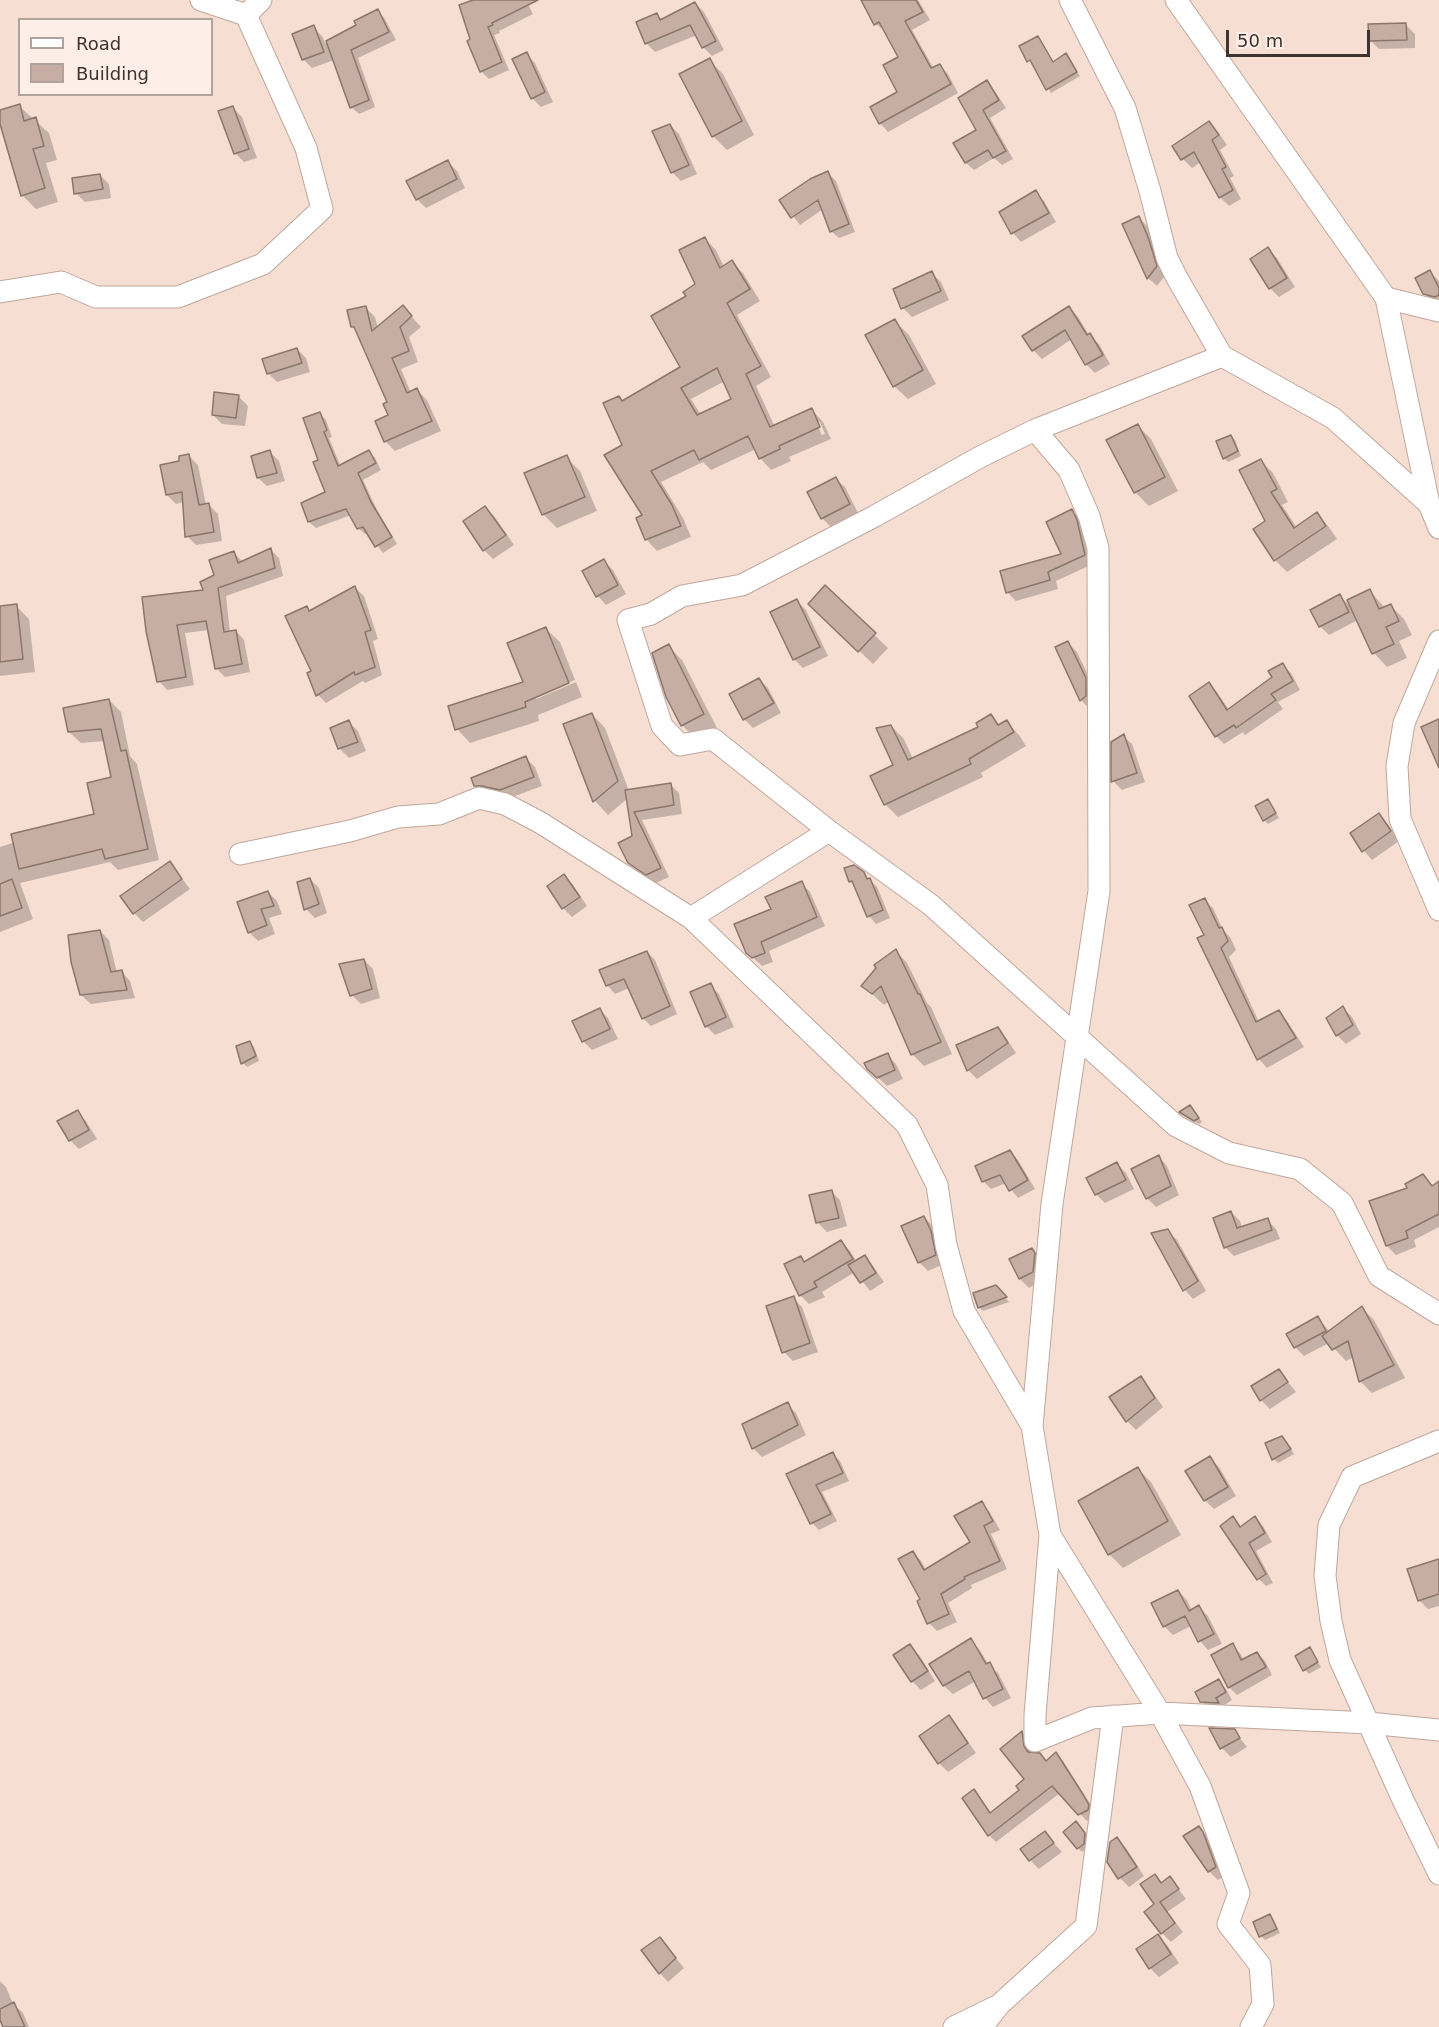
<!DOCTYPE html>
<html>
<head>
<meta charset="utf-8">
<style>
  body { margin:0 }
  #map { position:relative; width:1439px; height:2027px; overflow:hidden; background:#f7ded3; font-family:"DejaVu Sans",sans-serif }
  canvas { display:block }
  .legend { position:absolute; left:18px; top:18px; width:195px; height:78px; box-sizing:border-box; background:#fdeee7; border:2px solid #b0a39d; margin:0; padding:8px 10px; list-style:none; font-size:18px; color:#3d332f }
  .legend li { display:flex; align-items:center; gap:12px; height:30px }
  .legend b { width:30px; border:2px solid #b0a39d }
  .scale { position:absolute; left:1226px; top:30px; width:144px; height:27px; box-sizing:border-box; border:3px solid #3d332f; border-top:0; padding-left:8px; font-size:18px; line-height:21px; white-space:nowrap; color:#3d332f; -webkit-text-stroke:4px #fdeee7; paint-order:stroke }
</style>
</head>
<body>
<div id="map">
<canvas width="1439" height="2027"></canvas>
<ul class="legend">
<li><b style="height:8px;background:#fff"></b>Road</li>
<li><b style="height:16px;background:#c6aea4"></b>Building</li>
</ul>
<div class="scale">50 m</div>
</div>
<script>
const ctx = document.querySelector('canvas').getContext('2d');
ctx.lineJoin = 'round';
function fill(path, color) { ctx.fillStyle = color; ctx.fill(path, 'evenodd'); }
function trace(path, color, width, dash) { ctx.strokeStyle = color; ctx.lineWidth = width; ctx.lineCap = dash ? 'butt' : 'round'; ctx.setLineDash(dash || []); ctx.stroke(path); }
fill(new Path2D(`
  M478,0H526L533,14L499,31L500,33L494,35L509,70L489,79L481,71L472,40Z
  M863,0H918L930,20L912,30L934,69L940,65L948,74L958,93L888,132L880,123L899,93L900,58L885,31L876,24Z
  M695,3L704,12L724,50L712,56L703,47L697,35L655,52L646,43L657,15L663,20Z
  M378,11L385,19L396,40L358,58L375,107L359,114L351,107L334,60L312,68L303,59L313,27L322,36L325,43L358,26Z
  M1406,25L1415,34V48L1379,49L1370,40Z
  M1038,38L1054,63L1066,55L1080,76L1051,93L1034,64L1029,61L1021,47Z
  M526,54L535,63L553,102L541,107L532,98Z
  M709,60L723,74L754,135L727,150L713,136Z
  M986,82L994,90L1006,108L990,118L1013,159L1002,165L994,158L974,170L966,163L955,144L978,130Z
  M19,106L49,133L57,160L46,163L58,202L36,209L22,195L0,118V111Z
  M233,108L242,117L257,158L244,162L235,153Z
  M1209,123L1218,132L1227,145L1220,150L1234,176L1230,178L1241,199L1229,206L1220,197L1201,162L1192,168L1183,159L1174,146Z
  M670,125L679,134L697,174L681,181L672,172Z
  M448,162L457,171L465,188L426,208L417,199Z
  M828,173L836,181L855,232L839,238L831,231L823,209L800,225L781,200Z
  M100,175L109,184L111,198L85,202L76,193Z
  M1035,192L1044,201L1056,222L1021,242L1013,233Z
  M1139,218L1147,226L1157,247L1165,276L1157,286L1148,278L1124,225Z
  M705,239L716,250L724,267L731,262L743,273L760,301L737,315L771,377L756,386L775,427L812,410L823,422L831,439L789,457L791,461L771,470L760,458L756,449L711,470L703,462L661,482L683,518L691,537L657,551L646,539L644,516L623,445L619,398L623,402L682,368L688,297L697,284ZM725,381L733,400L701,415L691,399ZM816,422H820L825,434L822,435Z
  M1268,249L1277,258L1295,287L1279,297L1270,288L1252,260Z
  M1430,272L1439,281V304L1434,302L1424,293Z
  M932,273L941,282L949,300L912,317L903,308Z
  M365,307L375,317L378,328L403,307L421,327L409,337L418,362L401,369L411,393L417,390L427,400L441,431L395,451L385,441L390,416L389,402L357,331L353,326Z
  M1069,308L1078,317L1089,335L1099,344L1110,364L1095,373L1086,364L1072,339L1042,359L1033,350Z
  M895,321L909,335L936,384L908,399L894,386Z
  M297,349L306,358L310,372L277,382L268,373Z
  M239,397L248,406L245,426L222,424L213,415Z
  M320,414L326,420L332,437L329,438L341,467L369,452L375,458L381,470L363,480L377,510L397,544L383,553L369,534H365L358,528L351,515L316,528L309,522L302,504L327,493L320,461Z
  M1138,426L1151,439L1178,491L1149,506L1135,492Z
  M1231,436L1235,440L1241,456L1228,462L1224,458Z
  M270,452L279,461L285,481L267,486L258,478Z
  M189,456L198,465L206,505H209L218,514L222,541L196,545L187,536L184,502L176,504L167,495L181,463Z
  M566,457L580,471L597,511L557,528L543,514L526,474Z
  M1261,461L1273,473L1288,502L1282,505L1297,528L1316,514L1328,526L1337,539L1287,572L1275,560L1267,522Z
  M836,479L845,487L858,513L831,527L822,518Z
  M485,508L494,516L514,545L493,559L484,550Z
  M1072,511L1081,520L1093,564L1056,581L1058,589L1016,601L1007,592L1063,555Z
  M270,549L279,558L283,576L226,596L230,632L236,631L244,640L250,672L225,677L216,668L209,630L185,633L194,685L167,690L159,681L148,630L205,591L234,553L243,562ZM218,585L220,589L208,590Z
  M604,561L613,570L626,594L606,605L598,596Z
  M355,588L364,596L378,639L373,641L382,675L365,683L363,681L326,703L318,695L313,671L307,608L310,612Z
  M825,588L888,648L873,664L824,617Z
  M1370,591L1385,608L1391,606L1404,619L1412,635L1399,641L1407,658L1387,667L1374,653L1358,620L1329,635L1320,626L1312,610L1340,596L1352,608Z
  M797,601L806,610L828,656L803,668L794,659Z
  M16,606L29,619L35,672L0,676V607Z
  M546,629L560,642L575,680L536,695V699L576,682L582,697L538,715L539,721L470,743L457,729L525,683Z
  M1068,643L1077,652L1094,688L1090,709L1081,700L1057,648Z
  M668,646L682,660L717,728L696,739L682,725Z
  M1283,665L1291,673L1300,690L1278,702L1283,709L1245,735L1243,732L1224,744L1216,736L1209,684L1217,692L1229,710L1274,677Z
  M759,679L768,688L781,713L753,728L744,719Z
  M109,700L121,712L130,756L137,764L159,860L118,870L110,862L20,883L33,919L0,932V847L96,816L113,779L105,741L81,743L69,732Z
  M592,714L605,728L629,791L670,784L679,793L682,814L642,820L669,877L656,883L639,872L629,862L633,837L627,799L608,815L595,801L565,725Z
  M991,716L1000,726L1006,722L1019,735L1026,746L981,773L983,777L898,817L885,804L895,766L891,726L904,739L913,759L980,727Z
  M349,722L358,731L366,751L349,758L340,749L332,729Z
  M1123,736L1132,744L1145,782L1122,790L1113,781Z
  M526,758L535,767L542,786L510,798L485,795L475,785Z
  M1268,800L1279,818L1268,824L1264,820Z
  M1379,815L1388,824L1399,841L1372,860L1364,851Z
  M170,863L190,889L143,922L134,913Z
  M863,873L877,887L890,918L876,924L869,916L857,888L850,881Z
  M564,876L573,885L587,906L572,917L563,908Z
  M310,879L319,888L327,913L315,918L306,909Z
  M801,883L810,892L825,926L769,951L773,962L762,966L747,952L773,910Z
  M268,892L277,901L282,914L269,918L275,934L258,941L249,932Z
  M1204,900L1213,908L1223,930L1230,937L1236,950L1229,957L1259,1022L1279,1012L1287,1021L1304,1047L1267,1068L1259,1059L1199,939L1206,936Z
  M100,931L109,940L117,973L122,972L130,981L135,998L91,1004L81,995Z
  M896,951L907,963L927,1003L931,1007L952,1054L924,1066L912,1054L889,1001L884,1005L863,986Z
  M647,952L655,960L677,1014L651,1026L643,1018L629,988L615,994L607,985L601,971Z
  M364,960L373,969L380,998L361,1004L352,995Z
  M710,985L719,994L734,1027L715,1035L706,1026Z
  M1343,1008L1352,1017L1361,1034L1346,1044L1337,1035Z
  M600,1010L608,1018L618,1039L592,1050L583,1041Z
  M997,1029L1006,1038L1016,1053L977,1079L968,1070Z
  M250,1043L254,1047L259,1061L247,1067L243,1063L237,1047Z
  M887,1055L896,1064L903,1079L887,1086L868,1068Z
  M1190,1107L1202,1122L1199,1124L1185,1116Z
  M77,1112L86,1121L97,1139L79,1149L70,1140Z
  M1010,1152L1018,1160L1035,1189L1018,1198L1006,1183L991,1189L983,1181Z
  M1159,1157L1167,1166L1179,1195L1156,1207L1147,1198Z
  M1117,1164L1126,1173L1134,1189L1105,1203L1096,1194Z
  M1423,1176L1433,1187L1439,1183V1227L1414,1240L1416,1247L1396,1255L1387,1246L1371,1202L1409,1188Z
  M831,1191L840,1200L847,1226L827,1232L818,1223L811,1197Z
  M1231,1212L1240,1221L1242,1228L1267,1220L1276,1229L1280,1239L1234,1256L1225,1247Z
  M924,1217L933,1226L944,1264L928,1271L919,1262Z
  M1168,1231L1177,1240L1206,1291L1193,1299L1185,1290L1153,1234Z
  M841,1242L850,1251L857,1262L865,1257L873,1266L884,1282L870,1291L855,1272L822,1292L825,1297L809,1304L800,1295L801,1257L806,1263Z
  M1032,1250L1041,1258V1281L1029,1288L1020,1279L1011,1260Z
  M995,1287L1009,1302L983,1311L979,1307Z
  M793,1298L802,1307L818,1352L793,1361L784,1352L768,1307Z
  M1362,1308L1374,1320L1405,1378L1372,1393L1360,1381L1354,1357L1346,1361L1329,1343L1304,1356L1295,1347L1317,1317L1330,1332Z
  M1279,1371L1296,1392L1270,1409L1261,1400Z
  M1141,1378L1149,1387L1163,1407L1136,1430L1127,1421L1111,1397Z
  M787,1404L796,1413L806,1435L762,1457L753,1448Z
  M1286,1442L1294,1454L1278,1463L1274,1459L1267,1444Z
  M833,1454L840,1461L849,1481L822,1492L837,1521L819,1530L812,1523L788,1475Z
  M1210,1458L1219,1467L1236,1496L1214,1509L1205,1500L1188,1471Z
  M1137,1468L1151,1482L1181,1535L1123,1568L1109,1554Z
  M981,1503L989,1511L1000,1530L991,1534L1007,1569L971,1585L972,1588L948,1603L957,1622L937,1631L929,1623L922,1600L913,1552L921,1561L926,1570L972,1543Z
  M1233,1518L1242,1528L1255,1518L1263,1526L1272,1542L1256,1551L1273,1583L1266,1586L1259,1579Z
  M1439,1561V1606L1428,1609L1419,1600Z
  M1178,1591L1187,1600L1192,1611L1199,1607L1208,1616L1222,1644L1208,1650L1200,1641L1191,1626L1173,1635L1164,1626Z
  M970,1640L979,1649L989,1665L998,1673L1011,1698L993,1707L985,1698L976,1681L953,1694L944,1686L931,1664Z
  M1232,1645L1240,1653L1244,1660L1257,1653L1265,1661L1272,1675L1237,1695L1229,1687Z
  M910,1646L919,1655L935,1681L921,1690L912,1681Z
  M1309,1649L1321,1667L1309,1674L1305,1670Z
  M1219,1681L1226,1689L1232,1700L1223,1706L1209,1709L1201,1701Z
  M949,1717L957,1726L976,1753L948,1772L939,1763Z
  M1211,1730L1234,1731L1247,1747L1231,1757L1222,1748Z
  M1022,1733L1029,1740L1030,1754L1047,1762L1056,1754L1063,1761L1091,1805L1095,1813V1817L1087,1821L1060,1793L996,1842L989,1835L973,1791L992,1814L1021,1790L1026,1779Z
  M1080,1827L1089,1838L1087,1848L1082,1852L1078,1848Z
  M1199,1828L1208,1837L1224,1876L1218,1880L1209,1871L1185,1837Z
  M1045,1833L1062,1852L1039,1869L1030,1860Z
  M1117,1839L1126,1848L1144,1876L1129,1887L1120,1878Z
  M1154,1876L1162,1884L1170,1878L1186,1899L1167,1912L1183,1932L1171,1942L1162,1933L1156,1905Z
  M1270,1916L1274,1920L1280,1933L1265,1940L1261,1936Z
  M1158,1936L1167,1945L1179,1963L1159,1977L1150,1968Z
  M660,1939L684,1968L668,1982L660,1973Z
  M0,1981L6,1987L13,2004L23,2013L29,2027H5L0,2016Z`), '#0003');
const building = new Path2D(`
  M473,0H538L492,23L493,25L488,27L502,62L480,72L467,41L470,39L459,5Z
  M861,0H916L923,12L905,21L931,68L940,64L951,84L879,124L870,107L897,92L883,65L898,57L879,22L874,25Z
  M695,2L716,41L702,48L690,25L645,44L636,22L657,13L660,20Z
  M378,9L389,32L351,50L369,100L350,108L326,41L356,25L354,21Z
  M1406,23L1407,40L1369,41L1368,24Z
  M314,25L324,52L302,60L292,34Z
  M1038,36L1053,62L1066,53L1077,72L1046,90L1030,60L1027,62L1019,46Z
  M527,52L545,92L531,99L512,59Z
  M710,58L742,121L712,137L679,74Z
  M987,80L999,100L983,110L1006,151L993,158L988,150L965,163L953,143L976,130L958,98Z
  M20,104L24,121L36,117L44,146L33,149L45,188L21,196L0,124V110Z
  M233,106L249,149L234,154L218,111Z
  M1209,121L1219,135L1212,140L1226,167L1222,169L1233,190L1219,198L1194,152L1181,160L1172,146Z
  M670,124L689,165L671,173L652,131Z
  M448,160L457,179L416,200L406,181Z
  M828,171L849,224L830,232L818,200L791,218L779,200L810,179Z
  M100,174L103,189L74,194L72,178Z
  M1036,190L1049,213L1011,234L999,212Z
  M1139,216L1148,237L1157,266L1147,279L1122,224Z
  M705,237L720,268L732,260L750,289L727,303L761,366L746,374L770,427L812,408L820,427L779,446L780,449L759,459L748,436L699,460L694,450L651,471L672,505L681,526L645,540L636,518L642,515L604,455L622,445L603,403L619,396L622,401L680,367L651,316L686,296L683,292L695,284L679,250ZM717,368L731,399L697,415L681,388Z
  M1268,247L1287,278L1269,289L1250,259Z
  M1430,270L1439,288V295L1435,297L1423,294L1415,278Z
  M932,271L941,291L901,309L893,289Z
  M403,305L412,316L400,327L409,351L392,358L407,393L417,388L432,421L384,442L375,421L388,415L383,404L387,402L354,327H351L347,310L366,306L372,331Z
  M1069,306L1087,335L1090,333L1103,355L1085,365L1065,330L1032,351L1022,336Z
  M895,319L923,370L893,387L865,335Z
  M297,348L302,363L267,374L262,359Z
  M214,392L239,395L236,418L212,415Z
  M320,412L327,430L324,432L338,466L369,450L376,463L358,473L371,502L392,537L375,547L363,527L357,529L346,509L308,522L301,503L325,492L313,462L318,460L303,418Z
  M1138,424L1165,477L1134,493L1106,440Z
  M1231,435L1238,451L1223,459L1216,441Z
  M270,450L277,473L257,478L251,456Z
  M189,454L199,505L209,503L214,532L185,537L182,492L166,495L160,465L179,461V456Z
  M567,455L585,497L542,515L524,473Z
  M1261,459L1277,489L1271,492L1294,528L1317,512L1326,526L1274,561L1253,529L1265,521L1239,470Z
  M836,477L850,504L821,519L807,492Z
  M485,506L506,535L483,551L463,521Z
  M1072,509L1077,520L1085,555L1048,572L1050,580L1006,593L1000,571L1061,554L1046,522Z
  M271,548L275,568L218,588L224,632L236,630L242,664L215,669L206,621L177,625L186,677L157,682L146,631L142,597L203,590L200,582L214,575L209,560L234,551L238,563Z
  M604,559L618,585L596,597L582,571Z
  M825,585L876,633L858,652L808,604Z
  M355,586L371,630L365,632L375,667L355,675L354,672L316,696L307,673L311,671L285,616L307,606L309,611Z
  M1370,589L1379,609L1391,604L1399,621L1386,627L1394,644L1372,654L1347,600Z
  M1340,594L1349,612L1319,627L1310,610Z
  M797,599L820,647L793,660L770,612Z
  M17,604L23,659L0,662V606Z
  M546,627L569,683L525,702L526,707L455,730L448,706L523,682L507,643Z
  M1068,641L1086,678V696L1080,701L1055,647Z
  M669,644L704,714L681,726L666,697L652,653Z
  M1283,663L1293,681L1271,694L1276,700L1236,728L1234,725L1215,737L1189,696L1209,682L1227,710L1272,677L1268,671Z
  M759,678L774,703L743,720L729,694Z
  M109,699L121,751L126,750L148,849L105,859L102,849L19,869L11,834L94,814L87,783L111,777L101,729L68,732L63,708Z
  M592,713L618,781L593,802L563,724Z
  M991,714L998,725L1007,720L1014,732L969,759L971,764L884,805L870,776L893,765L876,728L891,725L908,760L978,727L976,723Z
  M1439,719V768L1421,727Z
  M349,720L358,742L338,749L330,728Z
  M1124,734L1137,773L1111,782V742Z
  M526,756L534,777L500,790L482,786H474L471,778Z
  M671,783L674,805L634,812L661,868L646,875L628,863L618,843L632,836L625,790Z
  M1268,799L1276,813L1263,821L1255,806Z
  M1379,813L1391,831L1362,852L1350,833Z
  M170,861L182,879L133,914L120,896Z
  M854,865L864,872L867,879L870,878L883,910L867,917L852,881L849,882L844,868Z
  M564,874L580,897L562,909L547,886Z
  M310,878L319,904L304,910L297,882Z
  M12,879L22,908L0,916V884Z
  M802,881L817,917L761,942L765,953L752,958L746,953L734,924L771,909L765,897Z
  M268,891L274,906L261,909L267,925L248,933L237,902Z
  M1205,898L1219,928L1222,927L1228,941L1221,948L1256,1022L1279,1010L1296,1038L1257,1060L1197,938L1204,935L1189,905Z
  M100,930L111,972L122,970L127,990L80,995L71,962L68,935Z
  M896,949L918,994H920L941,1042L911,1055L881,986L872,994L861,986L876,968L874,965Z
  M647,951L670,1006L642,1019L624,979L606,986L599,970Z
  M364,959L372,989L350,996L339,964Z
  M711,983L726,1017L705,1027L690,992Z
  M1343,1006L1353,1025L1336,1036L1326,1018Z
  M600,1008L610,1029L582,1042L572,1021Z
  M998,1027L1008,1043L967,1071L956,1045Z
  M250,1041L256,1056L241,1064L236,1046Z
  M888,1053L895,1070L877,1078L867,1069L864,1063Z
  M1190,1105L1199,1118L1194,1121L1179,1112Z
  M78,1110L89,1130L69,1141L57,1121Z
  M1010,1150L1028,1180L1009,1191L1000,1175L982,1182L975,1166Z
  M1159,1155L1171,1186L1146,1199L1131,1169Z
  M1117,1162L1126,1180L1095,1195L1086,1178Z
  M1423,1174L1432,1186L1439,1181V1214L1406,1231L1408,1238L1386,1246L1369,1201L1407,1188L1405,1184Z
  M832,1190L839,1218L816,1223L809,1195Z
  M1231,1211L1237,1228L1268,1218L1272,1230L1224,1248L1213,1218Z
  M924,1216L931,1231L936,1255L918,1263L901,1226Z
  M1168,1229L1198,1281L1183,1291L1151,1233Z
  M841,1240L853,1259L814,1282L817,1287L799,1296L784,1264L801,1256L804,1262Z
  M1032,1248L1035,1253L1033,1272L1019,1279L1009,1259Z
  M865,1255L876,1273L860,1283L848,1265Z
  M996,1285L1007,1297L978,1308L973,1293Z
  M794,1296L810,1343L782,1353L766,1306Z
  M1362,1306L1394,1365L1359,1382L1348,1341L1332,1350L1322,1336Z
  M1318,1316L1326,1331L1294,1348L1286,1334Z
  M1279,1369L1288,1382L1260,1401L1251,1386Z
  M1141,1376L1155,1398L1126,1422L1109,1397Z
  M788,1402L798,1425L752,1449L742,1424Z
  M1282,1436L1291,1449L1272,1460L1265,1443Z
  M833,1452L843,1473L816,1485L831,1514L810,1524L786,1474Z
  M1210,1456L1228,1487L1204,1501L1185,1471Z
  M1138,1467L1168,1521L1108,1555L1078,1501Z
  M982,1501L993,1521L984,1526L1000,1561L964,1577L965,1579L941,1594L949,1614L927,1624L917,1601L920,1599L898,1559L913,1551L924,1570L970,1542L954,1516Z
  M1233,1516L1240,1527L1255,1516L1265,1533L1249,1543L1266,1574L1257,1580L1220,1526Z
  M1439,1559V1594L1418,1601L1407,1569Z
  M1178,1590L1189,1611L1199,1605L1214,1634L1198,1642L1185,1616L1163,1627L1151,1603Z
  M971,1638L986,1664L990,1662L1003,1689L983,1699L969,1671L943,1686L929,1664Z
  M1233,1643L1241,1660L1257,1652L1266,1667L1228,1688L1211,1655Z
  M910,1644L928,1671L911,1682L893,1655Z
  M1310,1647L1318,1662L1303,1671L1295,1656Z
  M1219,1679L1226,1692L1216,1698L1219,1703L1200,1702L1195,1692Z
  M949,1715L968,1743L938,1764L919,1736Z
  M1209,1728L1235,1729L1240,1738L1220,1749Z
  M1022,1731L1024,1746L1028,1752L1040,1753L1046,1761L1056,1752L1084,1796L1089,1805L1088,1810L1078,1815L1052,1786L988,1836L962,1798L974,1789L990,1813L1019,1790L1016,1786L1024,1779L1000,1749Z
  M1076,1821L1085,1833L1084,1844L1077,1849L1063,1832Z
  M1199,1826L1203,1832L1216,1867L1208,1872L1183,1836Z
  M1045,1831L1054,1843L1029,1861L1020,1849Z
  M1117,1837L1137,1867L1118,1879L1107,1862L1110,1842Z
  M1155,1874L1161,1883L1170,1876L1179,1889L1160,1902L1175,1923L1161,1934L1144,1912L1154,1904L1140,1884Z
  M1270,1914L1277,1929L1259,1937L1253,1922Z
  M1158,1934L1171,1954L1149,1969L1136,1949Z
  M660,1937L676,1958L659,1974L641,1950Z
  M14,2002L25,2027H3L0,2020V2009Z`);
fill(building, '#c6aea4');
trace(building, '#8c766c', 1.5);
const minor = new Path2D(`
  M1070,0L1125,108L1150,191L1167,258L1177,278L1222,356L1333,418L1429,504L1439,528
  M1176,0L1386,298L1429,504
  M246,15L261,0
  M0,292L61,282L96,297H178L263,264L322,209L306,148L246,15L201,0
  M1386,298L1439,311
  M1222,356L1035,430L980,457L875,516L742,585L682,596L651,614L628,620L662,726L680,745L713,739L829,831L931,905L1176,1126L1229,1153L1300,1169L1342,1203L1379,1276L1439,1314
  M1035,430L1069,470L1089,516L1098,548L1099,891L1052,1204L1032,1426L1050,1535L1035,1715V1741L1092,1718L1160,1713L1369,1723L1439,1730
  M1439,641L1404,723L1397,766L1400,819L1439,910
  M240,854L350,831L398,817L439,814L479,798L505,804L541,823L691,918L907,1125L937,1185L946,1245L964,1311L1032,1426
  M691,918L829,831
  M1439,1441L1352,1477L1329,1525L1325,1576L1331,1621L1340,1660L1403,1800L1439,1874
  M1050,1535L1160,1713L1200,1786L1239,1893L1228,1924L1260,1965L1263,2004L1251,2027
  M954,2027L995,2007
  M982,2027L999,2005L1086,1926L1113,1716`);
trace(minor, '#bea79c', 23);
trace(minor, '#fff', 21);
</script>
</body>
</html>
